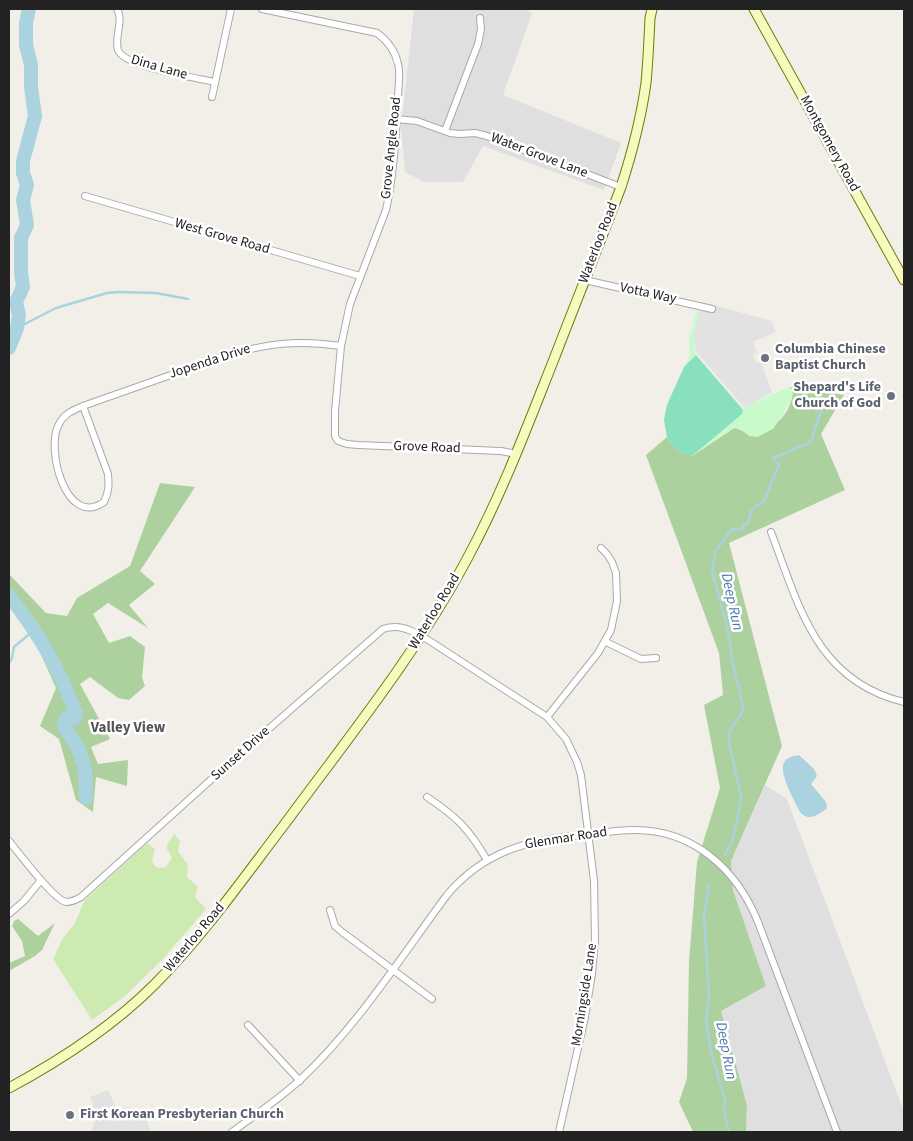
<!DOCTYPE html>
<html>
<head>
<meta charset="utf-8">
<style>
  body { margin:0 }
  #map { position:relative; width:913px; height:1141px; overflow:hidden; background:#f2efe9; font-family:"Source Sans 3",sans-serif }
  canvas { display:block }
  .frame { position:absolute; inset:0; border:10px solid #222; pointer-events:none }
</style>
</head>
<body>
<div id="map">
<canvas width="913" height="1141"></canvas>
<div class="frame"></div>
</div>
<script>
const ctx = document.querySelector('canvas').getContext('2d');
ctx.lineJoin = 'round';
function fill(path, color) { ctx.fillStyle = color; ctx.fill(path, 'evenodd'); }
function trace(path, color, width, dash) { ctx.strokeStyle = color; ctx.lineWidth = width; ctx.lineCap = dash ? 'butt' : 'round'; ctx.setLineDash(dash || []); ctx.stroke(path); }
function write(font, color, halo, rows, align = 'center') {
  ctx.font = font + ' "Source Sans 3",sans-serif'; ctx.lineWidth = 5; ctx.setLineDash([]); ctx.textBaseline = 'middle'; ctx.strokeStyle = halo; ctx.fillStyle = color; for (const [text, x, y, turn = 0] of rows) {
    ctx.save(); ctx.translate(x, y); ctx.rotate((+turn || 0) * Math.PI / 180); ctx.textAlign = isNaN(turn) ? turn : align; if (halo) ctx.strokeText(text, 0, 0); ctx.fillText(text, 0, 0); ctx.restore();
  }
}
fill(new Path2D(`
  M414,9H525L532,13L503,95L621,143L604,190L483,146L463,182H424L405,172L401,129Z
  M765,785L787,799L904,1112V1132H746L747,1105L721,1011L766,986L733,890L731,861Z`), '#e0dfdf');
fill(new Path2D(`
  M174,834L180,841L178,851L188,865L187,877L198,887L195,897L206,909L162,960L124,997L92,1020L53,959L63,938L75,923L85,900L147,843L155,849L152,862L157,868L166,867L172,858L166,847Z`), '#cdebb0');
fill(new Path2D(`
  M790,387L844,395L821,434L845,490L729,543L782,746L731,861L733,890L766,986L721,1011L747,1105L746,1132H693L679,1102L687,1078L689,962L697,862L720,788L704,705L723,695L719,653L646,455L667,437L672,444L692,456L734,428C742,429 747,435 757,437C774,428 798,408 790,387Z
  M160,483L195,487L140,571L155,584L129,605L148,628L108,603L93,614L109,643L130,636L145,647L142,677L145,686L129,700L118,698L90,677L80,684L110,739L91,747L98,764L128,760L127,786L96,777L93,812L76,800L59,739L40,726L56,688L33,637L9,606V574L46,613L67,616L77,598L130,566Z
  M18,919L38,936L55,923L42,950L35,956L9,971V963L25,956L22,941L12,926L14,921Z`), '#add19e');
fill(new Path2D(`
  M697,310L699,312L693,340L696,355L743,409L753,403L790,387L793,394L791,401L773,429L757,437L749,436L740,428H734L692,456L679,451L672,444L667,437L664,420L667,405L690,355L689,340Z`), '#c8facc');
fill(new Path2D(`
  M696,355L743,410L742,414L692,456L679,451L672,444L667,437L664,420L667,405L684,367Z`), '#88e0be');
fill(new Path2D(`
  M702,302L772,321L776,332L753,342L757,353L753,355L757,363L761,362L772,392L745,408L696,352L693,338Z
  M108,1090L117,1110L126,1107L133,1108L139,1119L145,1116L151,1132H91L97,1116L90,1097Z`), '#e2e2e2');
fill(new Path2D(`
  M799,755L814,769L817,776L811,784L826,802L827,808C819,815 808,822 800,812C795,802 781,777 783,766C784,758 792,756 799,755Z`), '#aad3df');
trace(new Path2D(`
  M17,328L56,308L107,293L119,292L156,293L188,299
  M9,663L12,658L14,647L34,630
  M725,855L733,839L739,810L741,795L729,744V732L741,714L743,706L733,665L727,626L712,571L715,552L731,530L742,529L743,526C750,524 750,517 751,511L765,499L779,464L773,458L811,442C815,427 820,415 825,402
  M709,885L704,915L709,996L706,1020L711,1052L725,1100L724,1112L729,1132`), '#aad3df', 2.5);
trace(new Path2D(`
  M9,348L17,328L19,315L16,302L23,287L21,273V238L27,225L23,200L27,185L23,173V161L35,116L31,87V65L26,45V23L29,9
  M9,596C37,631 61,672 76,714L75,718H67L64,726L78,748L85,768L86,798`), '#aad3df', 14);
const minor = new Path2D(`
  M117,9C124,21 114,37 118,50C124,67 197,78 215,82
  M262,9L377,33C388,41 395,50 398,64C401,74 398,87 398,98C396,135 394,173 386,210L350,304L341,346L335,411V436L338,441L347,444L358,445L501,451L517,454
  M212,97L231,9
  M396,119L417,121L450,133L459,134L475,133L487,136L621,187
  M445,131L478,44L481,29L480,18
  M85,196L360,276
  M585,280L712,309
  M83,406L108,474C109,485 109,492 104,502C66,529 45,448 59,424C64,414 73,410 83,406L230,354C272,343 297,340 341,346
  M771,532C799,606 816,681 904,702
  M606,642L641,659L656,658
  M547,717L598,653L611,630L617,601L616,573L612,562L607,554L601,548
  M427,797C457,817 469,829 487,860
  M9,841C18,852 54,900 66,902C72,902 76,900 81,897L225,767L383,629C398,624 408,629 422,636L547,717L566,739L577,762L581,775L594,881L595,940L592,974L585,1017L559,1132
  M330,910L335,926L342,932L432,999
  M9,914L24,901L41,880
  M248,1025L300,1081
  M232,1132C255,1115 281,1098 302,1078C358,1025 401,957 447,895C483,852 527,840 581,835C599,833 617,830 635,830C694,830 737,870 758,922L837,1132`);
const secondary = new Path2D(`
  M754,9L904,280
  M9,1088C61,1060 112,1027 154,985C203,936 242,880 284,825C348,738 416,654 467,559C502,494 527,427 554,359C576,302 599,245 621,187C632,153 641,119 646,83C648,62 649,40 650,18L652,9`);
trace(minor, '#a9a9a9', 8);
trace(secondary, '#707d05', 11);
trace(minor, '#fff', 6);
trace(secondary, '#f7fabf', 9);
for (const [x, y, r, color] of [
  [765,358,5,"#6b7280"],
  [891,396,5,"#6b7280"],
  [70,1115,5,"#6b7280"]
]) { const dot = new Path2D(); dot.arc(x, y, r, 0, 2 * Math.PI); ctx.fillStyle = color; ctx.fill(dot); trace(dot, '#fff', 2); }
write('14px', '#222', '#fff', [
  ["Dina Lane",159,68,16],
  ["Montgomery Road",829,144,61],
  ["Grove Angle Road",392,148,-84],
  ["Water Grove Lane",539,156,21],
  ["West Grove Road",222,237,16],
  ["Waterloo Road",599,243,-69],
  ["Votta Way",648,294,12],
  ["Jopenda Drive",210,362,-18],
  ["Grove Road",427,448,2],
  ["Waterloo Road",435,612,-59],
  ["Sunset Drive",241,754,-42],
  ["Glenmar Road",566,839,-9],
  ["Waterloo Road",195,938,-50],
  ["Morningside Lane",585,995,-81]
]);
write('bold 14px', '#5b616d', '#fff', [
  ["Columbia Chinese",775,350],
  ["Baptist Church",775,366],
  ["Shepard's Life",881,388,"right"],
  ["Church of God",881,404,"right"],
  ["First Korean Presbyterian Church",80,1115]
], 'left');
write('italic 15px', '#4a7aab', '#fff', [
  ["Deep Run",731,602,78],
  ["Deep Run",725,1051,79]
]);
write('bold 15px', '#555', '#fff', [
  ["Valley View",128,729]
]);
</script>
</body>
</html>
